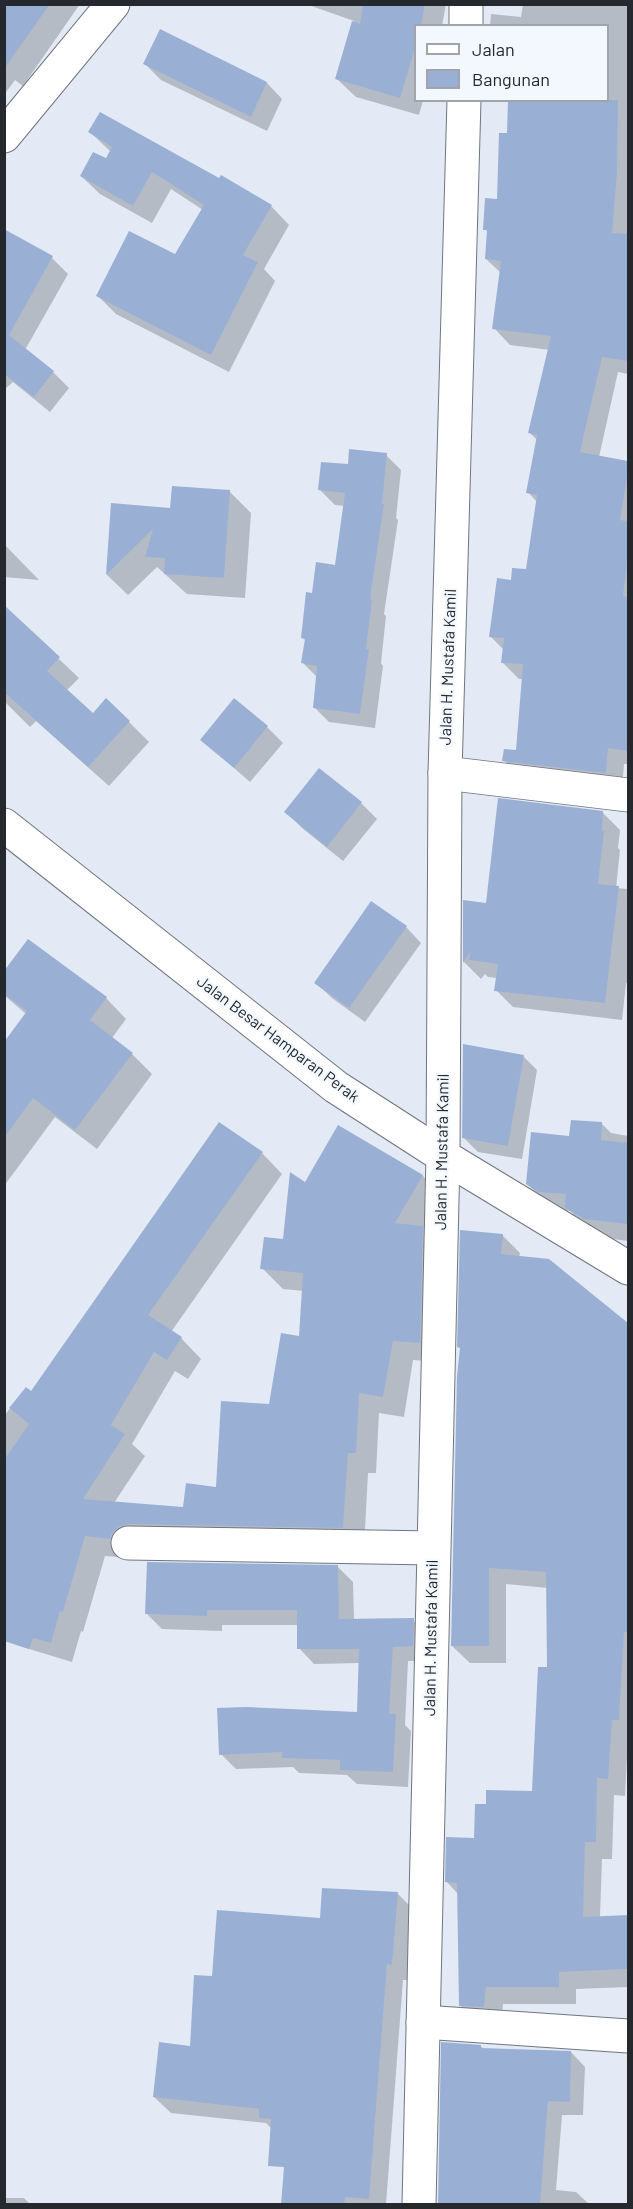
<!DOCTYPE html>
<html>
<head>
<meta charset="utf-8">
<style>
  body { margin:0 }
  #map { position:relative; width:633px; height:2209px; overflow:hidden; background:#e3eaf5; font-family:Barlow,sans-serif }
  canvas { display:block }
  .frame { position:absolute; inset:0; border:6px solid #25282c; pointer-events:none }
  .legend { position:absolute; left:414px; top:24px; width:195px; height:78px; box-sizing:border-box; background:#f3f7fe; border:2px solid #a1a4aa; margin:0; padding:8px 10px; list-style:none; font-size:18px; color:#25282c }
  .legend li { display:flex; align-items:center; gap:12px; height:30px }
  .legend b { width:30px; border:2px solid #a1a4aa }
</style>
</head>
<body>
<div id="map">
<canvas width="633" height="2209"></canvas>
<div class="frame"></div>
<ul class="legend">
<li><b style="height:8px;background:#fff"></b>Jalan</li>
<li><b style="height:16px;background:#99b0d4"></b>Bangunan</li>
</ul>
</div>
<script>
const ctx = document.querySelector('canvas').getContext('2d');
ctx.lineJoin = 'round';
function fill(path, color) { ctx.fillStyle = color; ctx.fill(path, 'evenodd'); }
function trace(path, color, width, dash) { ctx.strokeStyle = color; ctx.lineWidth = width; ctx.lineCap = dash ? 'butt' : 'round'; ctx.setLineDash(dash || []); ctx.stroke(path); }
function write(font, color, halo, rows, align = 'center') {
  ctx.font = font + ' Barlow,sans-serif'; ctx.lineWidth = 4.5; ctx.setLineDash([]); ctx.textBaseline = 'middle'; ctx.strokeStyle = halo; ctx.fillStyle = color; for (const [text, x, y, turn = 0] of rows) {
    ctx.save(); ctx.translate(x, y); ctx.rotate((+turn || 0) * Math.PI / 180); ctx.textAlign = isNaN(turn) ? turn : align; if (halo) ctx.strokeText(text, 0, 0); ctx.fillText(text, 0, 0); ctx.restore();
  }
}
fill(new Path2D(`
  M4,4H80L23,86L15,80L4,95Z
  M306,4H446L442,26H416V100H423L419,115L356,97L337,79L354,21Z
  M523,4H628V374L618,372L599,457L628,462V764H624L622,789L520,777L504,760L518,752L523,679H519L503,663L504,650L490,636L512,581L527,571L537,502L528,492L538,441L530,433L550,350L510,345L494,328L501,273L486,259L489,233L485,229L499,200L509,134L608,100V26H490L491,14L521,17Z
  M160,31L267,83L282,99L267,131L161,80L145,64Z
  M90,132L271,206L289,225L264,269L275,281L229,372L116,314L98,296L176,256L203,210L171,189L152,223L100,194L81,176L107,160L111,152Z
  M4,230L52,258L68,274L25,350L53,372L69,388L50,412L13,382L4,390Z
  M386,455L401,470L396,518L398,520L384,614L386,616L381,663L383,666L375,728L329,722L314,707L317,677L303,663L306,641L303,638L313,594L337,567L345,506L335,505L320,490L349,466Z
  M229,491L251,513L245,598L187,594L157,567L128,595L107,575L112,505L172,509Z
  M4,544L39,580L4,577Z
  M4,607L79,678L66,691L93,715L129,722L149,742L109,786L36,721L30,727L4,701Z
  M267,727L283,743L250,782L202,740Z
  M320,770L361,803L377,819L343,861L302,828L286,812Z
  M602,812L620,830L618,848L620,850L616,888L628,889V984L626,983L622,1020L513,1007L496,990L497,978L488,977L485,974L481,979L464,962L465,902L488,904Z
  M406,927L421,943L365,1022L332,998L316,983Z
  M4,974L106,998L126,1019L112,1038L132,1054L152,1074L97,1149L55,1117L4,1186V1044L26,1014L4,995Z
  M523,1056L537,1070L522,1159L478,1152L463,1137Z
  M602,1124L611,1133L628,1136V1241L605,1238L585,1226L570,1211L559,1210L547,1203L527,1184L570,1138Z
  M339,1127L423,1176L443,1196L424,1229L443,1248L440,1362L413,1360L404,1417L379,1413L376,1473H368L364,1548L131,1558L105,1556L83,1632L81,1631L72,1662L16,1645L4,1633V1416L26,1389L31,1393L262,1153L282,1174L171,1332L181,1338L201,1359L188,1379L175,1371L132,1444L145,1456L114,1503L184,1509L217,1489L270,1406L301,1338L304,1291L283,1289L262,1268L284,1241L305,1184Z
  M502,1235L520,1253L519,1257L605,1344L628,1347V1737L625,1796L614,1795L612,1859H602L600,1917L628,1916V1987L576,1989V2004H503L501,2024L478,2023L460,2005L458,1894L447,1882L476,1840L487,1806L534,1793L549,1669L548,1588L506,1584V1663H470L452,1646Z
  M338,1567L353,1582L354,1620H413L428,1635V1661H408L405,1725L411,1731L408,1787L357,1784L347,1775L299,1773L293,1767L236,1769L221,1754L359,1714L360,1663L314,1664L299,1648L298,1625H222V1631L162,1629L146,1613Z
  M398,1894L414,1910L408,1980H403L386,2204H332L277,2134L266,2123L171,2113L154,2097L192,2047L213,1978L322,1919Z
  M480,2046L484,2049L571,2052L585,2067L583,2115H562L556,2190L576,2192L589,2204H439Z
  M4,2198H24L30,2204H4Z`), '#0003');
fill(new Path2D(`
  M4,4H50L4,69Z
  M363,4H425L421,26H416V45L400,98L335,79L352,21L360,24Z
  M160,29L267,82L251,117L143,64Z
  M508,100H618L617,173L612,233L628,234V361L602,357L580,452L628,461V472L620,520L628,521V556L623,596L628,597V751L608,748L606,773L502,761L504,749L516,750L523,664L501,663L504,638L489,637L497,578L511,580L512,568L526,569L537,495L526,493L537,435L528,433L551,336L492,329L501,261L485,259L487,230H483L485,198L497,199L499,133H507Z
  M100,112L219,178L221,175L272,205L243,255L258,262L211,355L96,296L129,231L175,254L204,205L152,172L133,206L80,176L93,152L106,158L112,147L88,132Z
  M4,229L53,256L9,335L54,371L34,397L4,374Z
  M349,449L387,453L382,504H384L370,599L372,600L366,649H369L360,714L313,708L317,666L301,663L305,639L301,638L306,592L312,593L316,562L335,565L345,493L318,490L321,462L348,464Z
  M172,486L230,490L224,578L164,574L165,558L145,557L153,529L106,575L111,503L170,508Z
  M4,605L60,657L47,671L93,713L106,698L130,721L88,767L4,692Z
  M234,698L268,726L234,768L200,740Z
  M319,768L362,802L327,847L284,812Z
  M498,798L603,811L602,831H604L598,884L619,886L605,1003L494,991L498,964L469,960L470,952L463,963V900L486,903Z
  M371,901L407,926L349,1008L314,983Z
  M28,939L107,997L90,1020L133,1053L75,1130L33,1098L4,1138V1042L27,1011L4,994V971Z
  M463,1044L524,1055L508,1146L462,1138Z
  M571,1120L602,1122L601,1140L628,1143V1224L584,1219L564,1207L566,1194L538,1192L526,1184L531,1132L569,1136Z
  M219,1122L263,1152L148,1315L182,1337L167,1360L154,1352L111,1425L125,1434L83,1499L183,1507L186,1483L216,1487L221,1401L269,1404L281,1333L299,1336L303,1273L260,1269L264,1237L283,1239L290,1172L305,1182L338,1125L423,1175L395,1223L423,1226L420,1343L393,1341L383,1397L359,1393L356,1453H348L343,1528L128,1524L118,1527L112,1533L110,1539L85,1536L63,1612L60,1611L51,1643L33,1638L29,1649L4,1641V1460L29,1424L9,1408L26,1387L31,1391Z
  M460,1230L503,1234L501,1254L549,1259L628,1323V1632H624L619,1720H612L608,1779L597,1778L596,1842H585L583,1917L628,1915V1969L559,1972V1987H486L484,2007L459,2006L457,1883L445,1882L446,1837L474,1838L475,1804H486V1790L532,1791L538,1667H547L546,1572L489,1568V1646H451L457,1376L460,1348L457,1347Z
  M147,1562L338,1565L339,1619L414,1618L413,1646L393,1647L389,1714H396L393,1772L340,1770V1760L282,1758V1752L219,1755L217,1708L246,1707L357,1712L359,1649H297V1610H207V1616L145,1614Z
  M322,1888L398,1892L392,1965L387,1964L369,2199L345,2197L344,2205H281L284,2167L268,2166L271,2119L259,2118V2109L153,2097L159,2042L190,2046L194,1975L212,1976L217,1910L320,1918Z
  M441,2042L481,2045V2048L571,2051L570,2102L548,2101L540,2205H438Z`), '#99b0d4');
const street = new Path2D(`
  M445,773L628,795
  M128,1543L433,1548
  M423,2022L628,2036`);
const secondary = new Path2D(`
  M466,26V4
  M419,2204L443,1156L445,773L464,100`);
const primary = new Path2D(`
  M4,136L113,4
  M4,825L336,1087L443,1156L628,1268`);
trace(street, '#6f767f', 35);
trace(secondary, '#6f767f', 35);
trace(primary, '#6f767f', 35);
trace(street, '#fff', 33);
trace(secondary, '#fff', 33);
trace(primary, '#fff', 33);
write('16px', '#25282c', '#f3f7fe', [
  ["Jalan H. Mustafa Kamil",448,667,-88],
  ["Jalan Besar Hamparan Perak",278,1039,37],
  ["Jalan H. Mustafa Kamil",442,1152,-89],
  ["Jalan H. Mustafa Kamil",431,1638,-89]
]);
</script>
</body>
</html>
